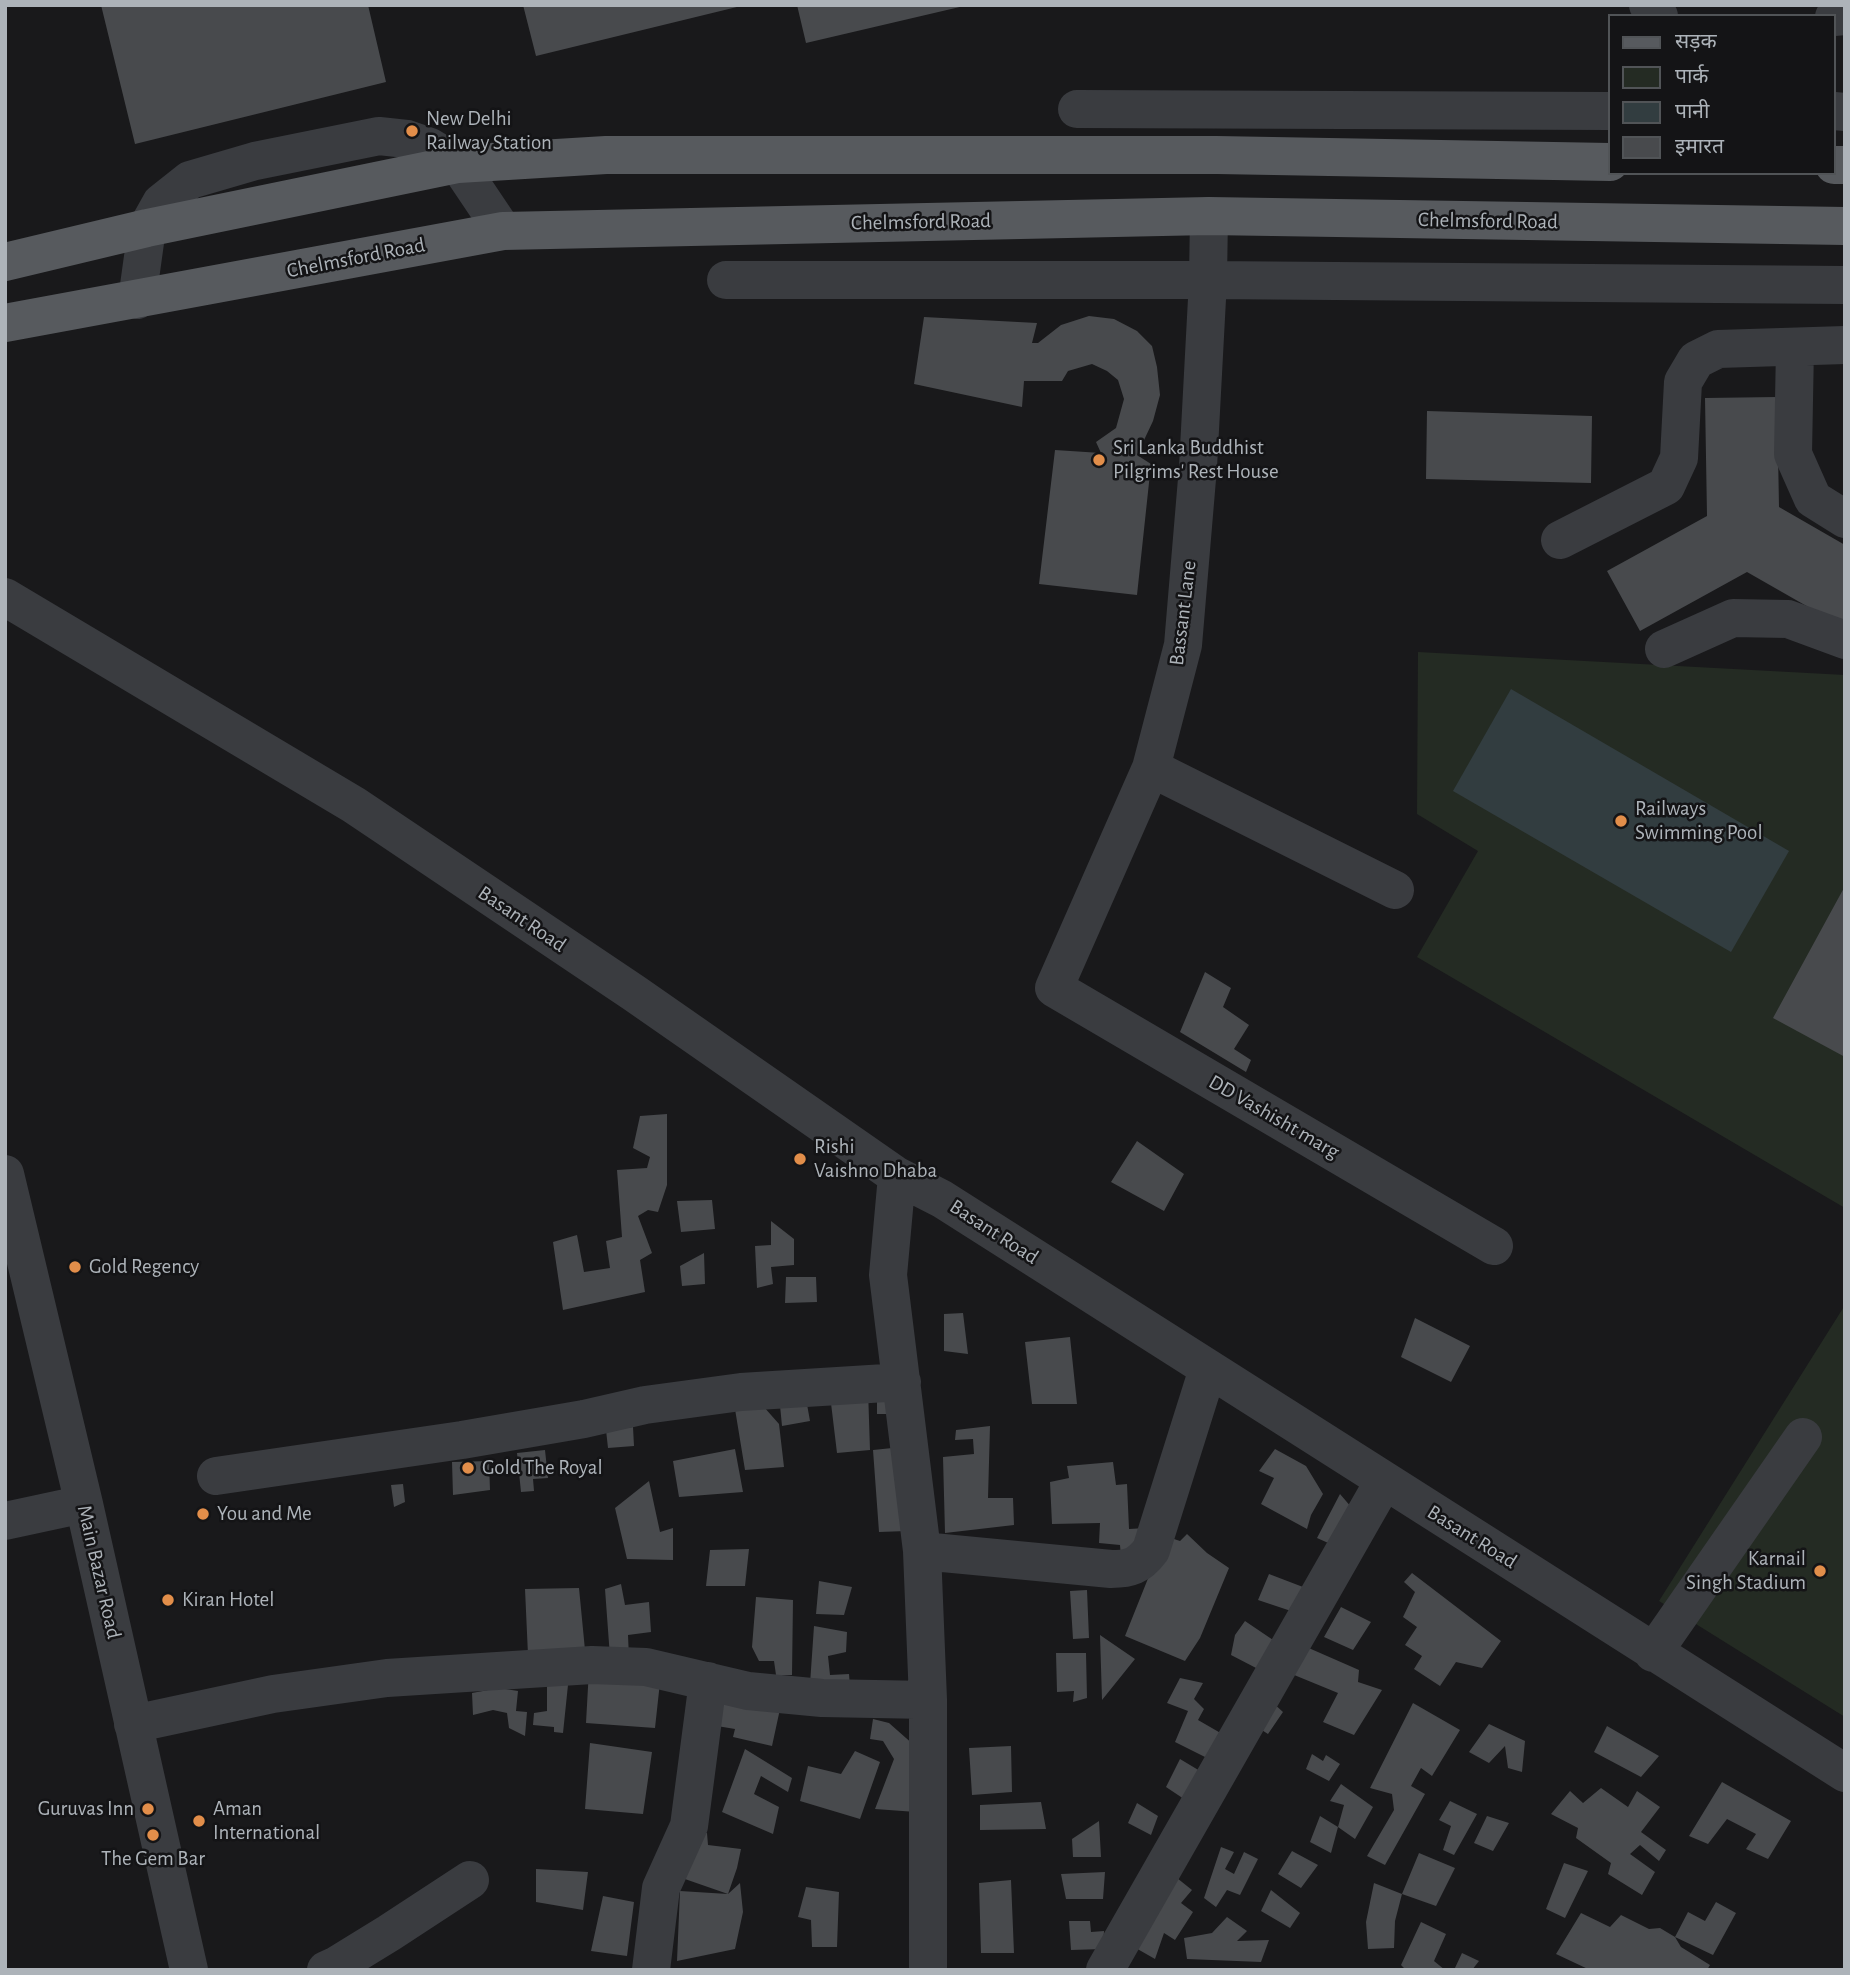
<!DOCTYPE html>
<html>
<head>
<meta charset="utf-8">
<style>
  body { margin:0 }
  #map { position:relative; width:1850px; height:1975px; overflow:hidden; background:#19191b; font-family:"Alegreya Sans","Noto Sans Devanagari",sans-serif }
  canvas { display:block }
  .frame { position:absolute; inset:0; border:7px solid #adb3b9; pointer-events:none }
  .legend { position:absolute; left:1608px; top:14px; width:228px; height:161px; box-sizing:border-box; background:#141416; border:2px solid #515457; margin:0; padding:9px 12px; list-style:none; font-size:21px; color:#adb3b9 }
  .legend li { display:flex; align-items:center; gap:14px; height:35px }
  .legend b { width:35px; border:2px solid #515457 }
</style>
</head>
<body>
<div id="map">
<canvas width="1850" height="1975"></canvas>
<div class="frame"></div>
<ul class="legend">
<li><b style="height:9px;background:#575a5e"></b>सड़क</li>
<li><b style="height:19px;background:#242b23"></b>पार्क</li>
<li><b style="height:19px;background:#323d40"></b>पानी</li>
<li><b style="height:19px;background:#484a4d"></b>इमारत</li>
</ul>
</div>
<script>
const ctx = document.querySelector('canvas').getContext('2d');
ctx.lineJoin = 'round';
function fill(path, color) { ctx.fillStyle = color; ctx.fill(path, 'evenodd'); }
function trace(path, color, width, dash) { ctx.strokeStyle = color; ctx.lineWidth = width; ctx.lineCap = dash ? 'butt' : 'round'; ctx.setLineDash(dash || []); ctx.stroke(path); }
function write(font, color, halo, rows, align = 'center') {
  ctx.font = font + ' "Alegreya Sans",sans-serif'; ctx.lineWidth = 5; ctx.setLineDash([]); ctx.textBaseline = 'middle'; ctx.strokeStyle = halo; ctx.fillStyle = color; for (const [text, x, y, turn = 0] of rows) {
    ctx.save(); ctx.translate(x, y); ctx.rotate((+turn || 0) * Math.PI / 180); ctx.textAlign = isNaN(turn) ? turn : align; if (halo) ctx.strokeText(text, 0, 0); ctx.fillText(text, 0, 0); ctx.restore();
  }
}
fill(new Path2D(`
  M1418,652L1845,675V1208L1417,957L1478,851L1417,814Z
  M1845,1305V1717L1659,1601Z`), '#242b23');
fill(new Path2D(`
  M1511,689L1789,851L1731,952L1453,791Z`), '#323d40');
fill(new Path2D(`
  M101,5H368L386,82L135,144Z
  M523,5H741V6L536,56Z
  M797,5H964V6L806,43Z
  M1089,316L1114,319L1137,331L1152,346L1157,367L1160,395L1153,421L1137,455L1151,464L1137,595L1039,584L1055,450L1101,453L1096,442L1116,428L1124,399L1118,380L1107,371L1092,364L1068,371L1062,381H1024L1022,407L914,384L924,317L1037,323L1032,343H1038L1061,325Z
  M1777,397L1779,507L1845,545V628L1747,572L1640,631L1607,571L1707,516L1705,398Z
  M1427,411L1592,416L1591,483L1426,479Z
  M1845,886V1057L1773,1018Z
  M1205,972L1231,988L1223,1007L1249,1025L1234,1049L1251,1060L1246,1072L1180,1032Z
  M667,1114V1185L658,1212L648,1210L638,1216L652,1253L640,1260L645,1292L563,1310L553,1242L577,1235L584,1272L610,1268L606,1241L622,1237L617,1170L647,1168L650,1157L633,1148L640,1116Z
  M1137,1141L1184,1174L1164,1211L1111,1182Z
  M712,1200L715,1229L681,1232L677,1201Z
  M771,1221L794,1239V1265L771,1267L773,1284L757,1288L755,1246L771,1245Z
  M704,1253L705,1284L682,1286L680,1266Z
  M786,1277H816L817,1302L785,1303Z
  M963,1313L968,1354L944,1351V1314Z
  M1415,1318L1470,1346L1451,1382L1401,1357Z
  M1070,1337L1077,1404H1032L1025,1342Z
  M868,1389L870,1450L837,1453L830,1395Z
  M805,1393L810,1421L782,1426L779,1395Z
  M877,1393L900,1414H877Z
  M756,1398L779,1424L784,1467L745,1470L734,1403Z
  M990,1426L988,1498H1013L1014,1525L945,1533L943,1457L974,1454L973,1439L955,1440L956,1430Z
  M633,1427L634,1446L608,1448L606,1430Z
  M902,1447L907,1531L879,1532L873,1450Z
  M735,1449L743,1492L679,1497L673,1461Z
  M1275,1449L1306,1466L1323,1494L1311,1515L1307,1529L1261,1504L1274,1478L1259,1471Z
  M545,1450L548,1478L533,1479L534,1491L521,1492L517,1453Z
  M489,1461L490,1490L453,1495L452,1462Z
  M1113,1462L1116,1485L1127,1484L1129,1529L1146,1528L1121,1557L1120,1545L1099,1543L1100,1523L1052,1524L1050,1482L1069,1478L1067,1466Z
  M649,1481L660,1532L673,1528V1560L627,1559L615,1508Z
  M403,1484L405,1502L394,1507L391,1485Z
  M1340,1494L1352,1508L1335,1546L1317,1538Z
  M1187,1534L1207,1553L1229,1568L1200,1638L1185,1661L1125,1636L1165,1536L1180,1541Z
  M749,1549L745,1586H706L710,1550Z
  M1412,1573L1501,1641L1482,1668L1456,1662L1440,1686L1414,1669L1422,1656L1405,1645L1417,1627L1403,1617L1415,1592L1404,1582Z
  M1269,1574L1303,1587L1291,1611L1258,1600Z
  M819,1581L852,1587L844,1615L816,1614Z
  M621,1584L625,1605L649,1602L651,1632L628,1635L629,1658L610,1657L605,1589Z
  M579,1588L585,1650L528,1655L525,1589Z
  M1087,1590L1089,1638L1073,1639L1070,1591Z
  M756,1597L793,1600L792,1675H776L774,1661H759L752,1647Z
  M1341,1607L1371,1622L1353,1650L1324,1637Z
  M1245,1621L1276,1642L1258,1669L1231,1655L1235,1635Z
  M814,1626L847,1632L846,1652L828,1656L830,1675L849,1674L850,1687L810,1684Z
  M1100,1635L1135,1659L1102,1700Z
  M1295,1642L1359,1670L1358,1682L1382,1690L1354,1735L1323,1722L1338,1693L1282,1670Z
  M1056,1653H1086L1087,1698L1073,1702L1074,1691L1057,1692Z
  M589,1669L661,1673L655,1728L586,1723Z
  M1180,1678L1203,1683L1194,1699L1204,1709L1198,1720L1224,1735L1207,1758L1175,1742L1188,1711L1167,1703Z
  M547,1685H568L563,1733L554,1732V1727L533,1725L534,1713L547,1711Z
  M499,1688L518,1691L516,1711L527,1712L525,1736L509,1728L507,1713L493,1710L473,1715L472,1693Z
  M719,1700L780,1709L772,1746L733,1737L735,1729L717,1726Z
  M1272,1702L1283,1712L1268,1734L1257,1727Z
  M1413,1703L1460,1730L1432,1776L1421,1768L1411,1786L1425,1794L1385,1865L1367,1856L1394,1810L1392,1794L1370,1788Z
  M873,1719L889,1723L923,1753L916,1812L875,1809L894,1759L883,1741L870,1739Z
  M1489,1724L1525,1741L1522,1772L1508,1768L1505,1746L1489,1763L1469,1752Z
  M1607,1726L1659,1756L1641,1777L1594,1752Z
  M590,1743L652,1752L643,1814L585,1809Z
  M1011,1746L1012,1792L972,1795L969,1748Z
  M745,1749L792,1778L788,1792L761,1776L754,1794L779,1807L773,1834L722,1812Z
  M855,1751L880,1762L860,1819L800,1801L808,1766L841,1774Z
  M1312,1754L1323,1761L1326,1755L1340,1764L1329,1781L1306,1769Z
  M1180,1759L1200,1771L1184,1799L1166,1787Z
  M1722,1782L1791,1821L1768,1859L1746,1849L1756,1834L1727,1819L1708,1844L1689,1836Z
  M1341,1784L1373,1807L1355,1839L1338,1827L1344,1805L1330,1801Z
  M1601,1788L1628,1807L1637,1791L1660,1807L1641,1832L1666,1850L1659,1861L1640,1845L1630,1854L1655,1872L1642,1895L1608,1874L1611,1863L1576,1838L1578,1828L1551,1814L1570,1791L1583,1803Z
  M1450,1801L1477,1814L1454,1855L1443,1850L1451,1826L1439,1820Z
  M1041,1802L1046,1829L980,1830V1805Z
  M1137,1803L1158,1816L1151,1835L1128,1823Z
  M1320,1816L1338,1827L1331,1853L1310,1842Z
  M1487,1816L1509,1823L1493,1851L1474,1843Z
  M1099,1821L1101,1857H1073L1072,1839Z
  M690,1832L707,1833L708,1845L741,1849L737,1868L728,1894L682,1878Z
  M1221,1847L1234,1852L1225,1869L1234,1874L1244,1852L1258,1859L1240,1895L1227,1890L1216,1907L1204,1898Z
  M1292,1851L1318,1865L1301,1888L1278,1874Z
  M1419,1853L1455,1868L1436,1906L1402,1894Z
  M1564,1863L1588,1871L1565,1918L1546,1909Z
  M536,1869L588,1872L583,1910L536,1902Z
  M1105,1872L1103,1899H1066L1061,1874Z
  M1172,1874L1192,1890L1181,1903L1193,1912L1175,1940L1164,1933L1155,1959L1134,1947Z
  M1011,1880L1014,1953H981L979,1883Z
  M740,1883L743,1912L735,1949L677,1961L680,1891L728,1894Z
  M1374,1883L1402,1894L1395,1921L1394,1948L1368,1949L1366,1922Z
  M806,1887L839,1892L837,1947H812L811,1920L798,1917Z
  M1271,1890L1300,1913L1290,1928L1261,1911Z
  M603,1896L634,1902L627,1956L591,1951Z
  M1716,1902L1736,1913L1713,1955L1675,1937L1688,1912L1705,1921Z
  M1581,1913L1610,1927L1621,1915L1649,1929L1660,1928L1675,1937L1681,1947L1710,1965L1707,1970H1590L1556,1954Z
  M1227,1917L1247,1931L1237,1941L1269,1940L1261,1962L1187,1959L1184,1938L1212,1933Z
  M1069,1921H1090L1091,1932L1104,1931L1103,1949L1071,1950Z
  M1421,1922L1446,1934L1434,1961L1445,1970H1406L1401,1965Z
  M1462,1953L1479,1961L1472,1970H1454Z`), '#484a4d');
trace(new Path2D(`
  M1648,5L1654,14L1659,16
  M1834,17L1845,16
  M1077,109L1610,111
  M1834,111L1845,112
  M1209,216L1208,280L1198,467L1183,645L1151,768L1054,988L1494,1246
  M726,280H1208L1845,285
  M137,300L147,228L161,203L190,180L255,161L379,136L407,139L430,147L458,164L503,231
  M1795,347L1793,454L1813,499L1845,519
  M1560,540L1666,486L1679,458L1683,382L1696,360L1718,349L1845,345
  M5,597L354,805L634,993L897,1176L942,1199L1845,1773
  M1664,649L1733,618L1788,619L1845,640
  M1151,768L1395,890
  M5,1174L84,1504L189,1970
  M897,1176L888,1275L922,1551L928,1700V1970
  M216,1476L462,1440L584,1419L645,1405L741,1392L902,1382
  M5,1521L84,1504
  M922,1551L1111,1569C1130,1569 1139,1566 1151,1550L1208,1369
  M1653,1653L1803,1437
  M133,1724L273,1694L387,1678L592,1665L646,1667L748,1691L822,1698L928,1700
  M326,1970L337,1965L389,1933L470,1880
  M651,1970L661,1888L689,1826L708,1681
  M1105,1970L1384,1481`), '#3a3c40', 38);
trace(new Path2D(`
  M1834,165H1845
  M5,262L147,228L458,164L606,155H1217L1610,162
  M5,323L503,231L1209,216L1845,226`), '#575a5e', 38);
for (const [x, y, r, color] of [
  [412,131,7,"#e28e4a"],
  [1099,460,7,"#e28e4a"],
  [1621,821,7,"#e28e4a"],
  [800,1159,7,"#e28e4a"],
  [75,1267,7,"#e28e4a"],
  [468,1468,7,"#e28e4a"],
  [203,1514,7,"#e28e4a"],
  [1820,1571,7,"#e28e4a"],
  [168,1600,7,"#e28e4a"],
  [148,1809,7,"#e28e4a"],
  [199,1821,7,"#e28e4a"],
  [153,1835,7,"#e28e4a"]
]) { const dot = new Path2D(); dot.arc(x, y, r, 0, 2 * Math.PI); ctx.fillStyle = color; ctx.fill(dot); trace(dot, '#141416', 2.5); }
write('21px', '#adb3b9', '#141416', [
  ["New Delhi",426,119],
  ["Railway Station",426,143],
  ["Sri Lanka Buddhist",1113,448],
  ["Pilgrims' Rest House",1113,472],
  ["Railways",1635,809],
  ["Swimming Pool",1635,833],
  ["Rishi",814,1147],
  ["Vaishno Dhaba",814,1171],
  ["Gold Regency",89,1267],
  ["Gold The Royal",482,1468],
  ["You and Me",217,1514],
  ["Karnail",1806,1559,"right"],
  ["Singh Stadium",1806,1583,"right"],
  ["Kiran Hotel",182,1600],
  ["Guruvas Inn",134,1809,"right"],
  ["Aman",213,1809],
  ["International",213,1833],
  ["The Gem Bar",153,1859,"center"]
], 'left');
write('21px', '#adb3b9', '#141416', [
  ["Chelmsford Road",1488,221,1],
  ["Chelmsford Road",921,222,-1],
  ["Chelmsford Road",356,258,-11],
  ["Bassant Lane",1183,613,-83],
  ["Basant Road",522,919,34],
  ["DD Vashisht marg",1274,1117,30],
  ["Basant Road",994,1232,33],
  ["Basant Road",1472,1537,32],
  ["Main Bazar Road",99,1572,77]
]);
</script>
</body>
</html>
